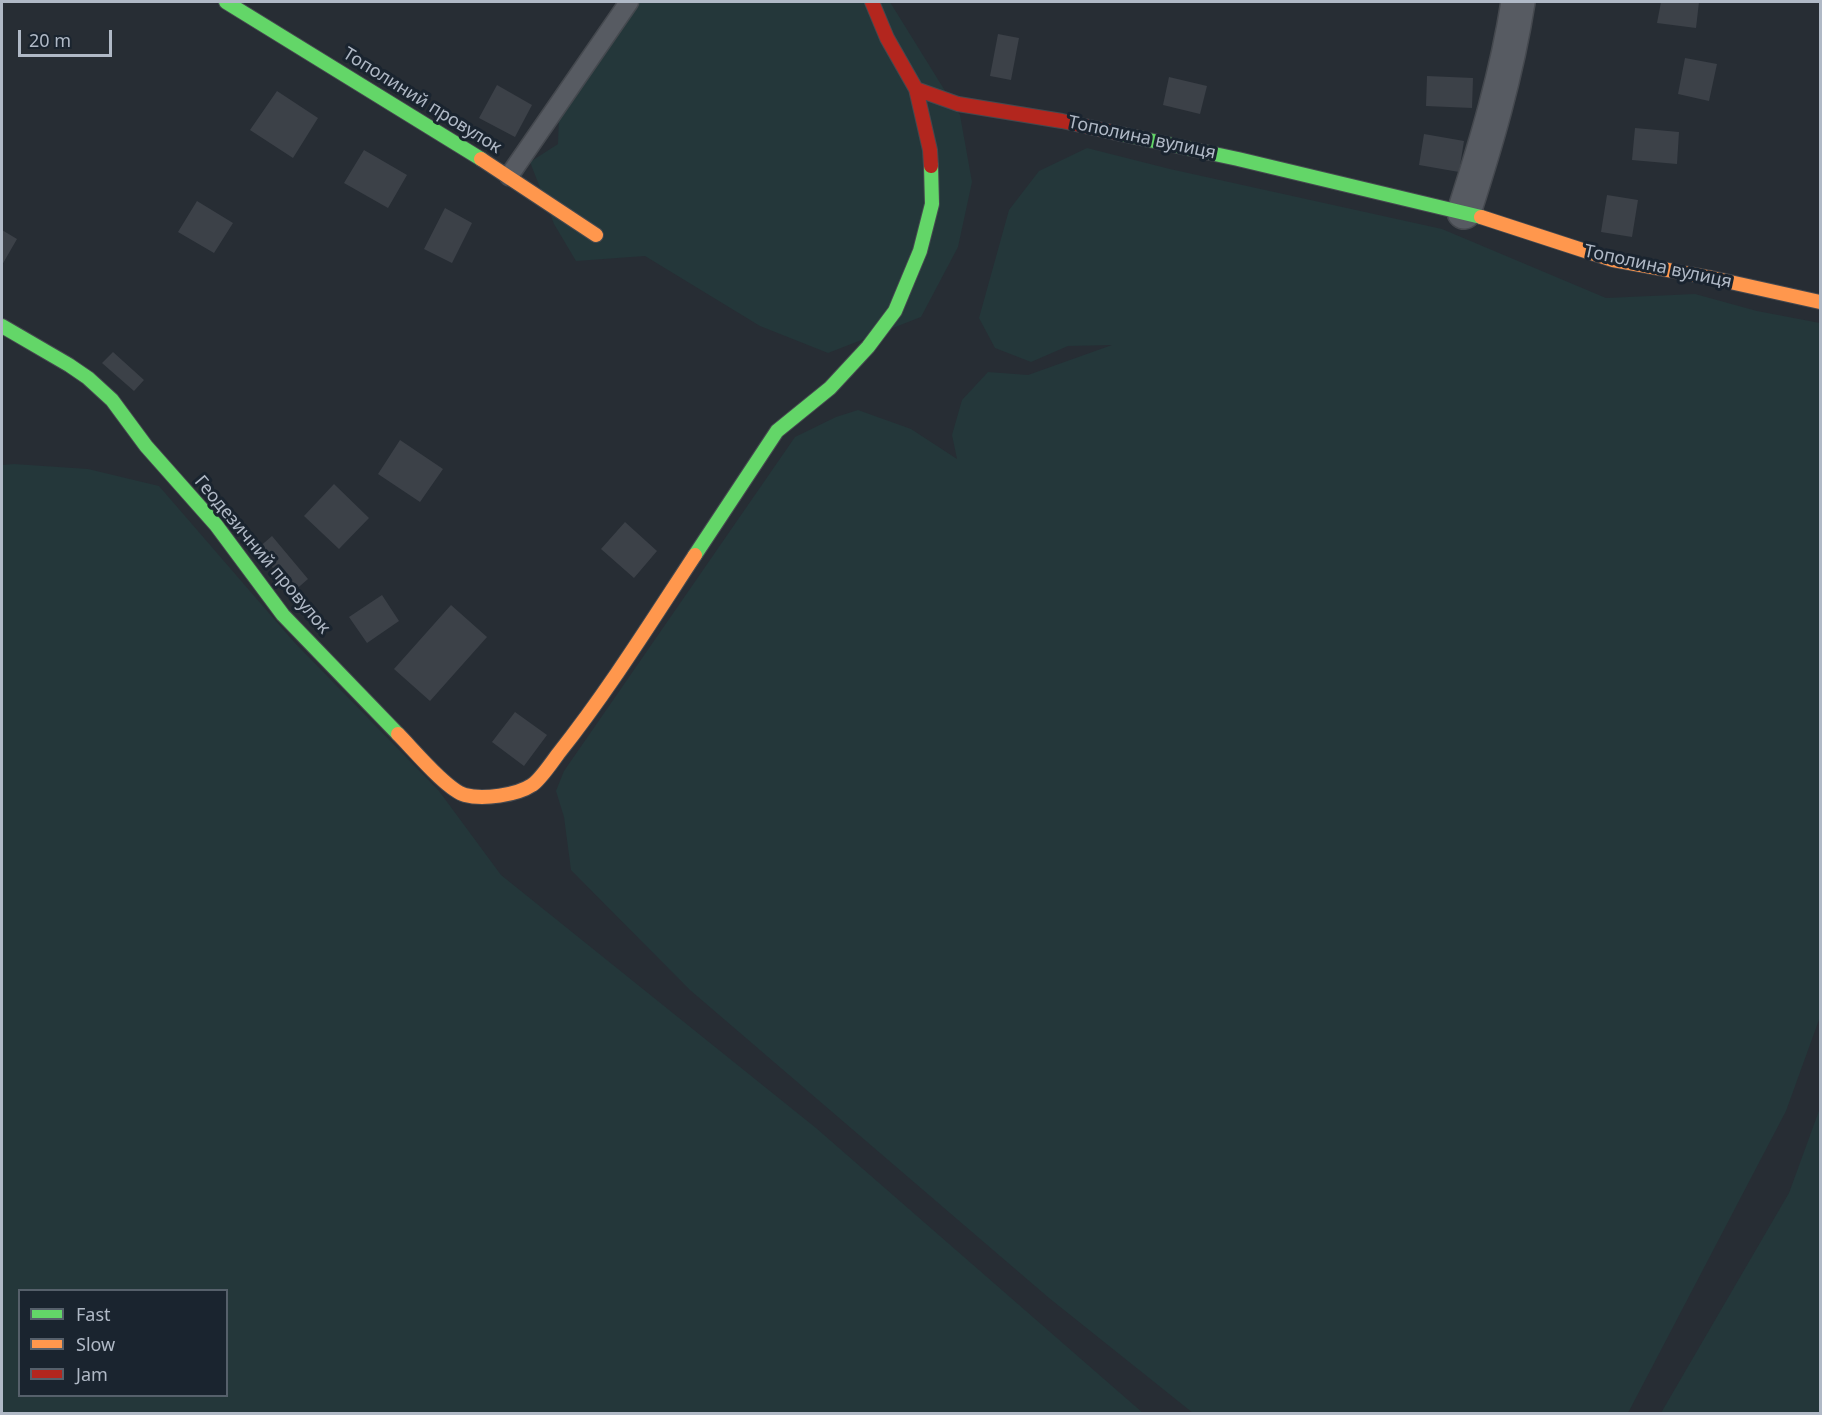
<!DOCTYPE html>
<html>
<head>
<meta charset="utf-8">
<style>
  body { margin:0 }
  #map { position:relative; width:1822px; height:1415px; overflow:hidden; background:#272d34; font-family:"Noto Sans",sans-serif }
  canvas { display:block }
  .frame { position:absolute; inset:0; border:3px solid #b0b9c6; pointer-events:none }
  .legend { position:absolute; left:18px; top:1289px; width:210px; height:108px; box-sizing:border-box; background:#1a242f; border:2px solid #56606b; margin:0; padding:8px 10px; list-style:none; font-size:18px; color:#b0b9c6 }
  .legend li { display:flex; align-items:center; gap:12px; height:30px }
  .legend b { width:30px; border:2px solid #56606b }
  .scale { position:absolute; left:18px; top:30px; width:94px; height:27px; box-sizing:border-box; border:3px solid #b0b9c6; border-top:0; padding-left:8px; font-size:18px; line-height:21px; white-space:nowrap; color:#b0b9c6; -webkit-text-stroke:4px #1a242f; paint-order:stroke }
</style>
</head>
<body>
<div id="map">
<canvas width="1822" height="1415"></canvas>
<div class="frame"></div>
<ul class="legend">
<li><b style="height:8px;background:#63d668"></b>Fast</li>
<li><b style="height:8px;background:#ff974d"></b>Slow</li>
<li><b style="height:8px;background:#b3261e"></b>Jam</li>
</ul>
<div class="scale">20 m</div>
</div>
<script>
const ctx = document.querySelector('canvas').getContext('2d');
ctx.lineJoin = 'round';
function fill(path, color) { ctx.fillStyle = color; ctx.fill(path, 'evenodd'); }
function trace(path, color, width, dash) { ctx.strokeStyle = color; ctx.lineWidth = width; ctx.lineCap = dash ? 'butt' : 'round'; ctx.setLineDash(dash || []); ctx.stroke(path); }
function write(font, color, halo, rows, align = 'center') {
  ctx.font = font + ' "Noto Sans",sans-serif'; ctx.lineWidth = 6; ctx.setLineDash([]); ctx.textBaseline = 'middle'; ctx.strokeStyle = halo; ctx.fillStyle = color; for (const [text, x, y, turn = 0] of rows) {
    ctx.save(); ctx.translate(x, y); ctx.rotate((+turn || 0) * Math.PI / 180); ctx.textAlign = isNaN(turn) ? turn : align; if (halo) ctx.strokeText(text, 0, 0); ctx.fillText(text, 0, 0); ctx.restore();
  }
}
fill(new Path2D(`
  M636,2H890L960,115L972,182L958,247L921,317L828,353L760,326L645,256L576,261L554,224L530,162L558,144L559,116Z
  M1087,148L1170,169L1442,229L1606,298L1695,294L1757,311L1820,323V1017L1786,1111L1628,1413H1193L1049,1298L690,990L571,870L564,817L556,791L564,771L795,437L836,417L858,410L911,429L957,459L952,435L962,400L988,372L1028,375L1112,345L1068,346L1031,362L995,348L979,318L1009,210L1039,171Z
  M14,464L88,469L159,486L294,642L439,791L501,875L816,1128L1143,1413L2,1414V465ZM20,1290H226V1396H20Z
  M1820,1108V1413H1661L1789,1193Z`), '#24373a');
fill(new Path2D(`
  M1661,2H1699L1696,28L1657,23Z
  M998,34L1019,38L1011,80L990,76Z
  M1685,58L1717,64L1709,101L1678,94Z
  M1427,76L1473,78L1472,108L1426,106Z
  M1169,77L1207,86L1200,114L1163,105Z
  M497,85L532,105L515,137L479,118Z
  M277,91L318,118L293,158L250,130Z
  M1635,128L1679,132L1677,164L1632,160Z
  M1424,134L1464,141L1459,172L1419,165Z
  M364,150L407,175L388,208L344,183Z
  M1607,195L1638,200L1632,237L1601,232Z
  M197,201L233,223L214,253L178,232Z
  M445,208L472,223L452,263L424,249Z
  M2,230L17,239L2,265Z
  M113,352L144,380L134,391L102,363Z
  M400,440L443,469L420,502L378,474Z
  M334,484L369,518L339,549L304,516Z
  M625,522L657,551L634,578L601,549Z
  M272,536L308,579L293,592L257,549Z
  M382,595L399,621L367,643L349,617Z
  M451,605L487,637L430,701L394,669Z
  M515,712L547,735L524,766L492,742Z`), '#3c4148');
const lane = new Path2D(`
  M509,176L629,2`);
const street = new Path2D(`
  M1464,212C1486,144 1507,73 1518,2`);
const fast = new Path2D(`
  M226,2L481,159
  M1121,134L1238,159L1481,217
  M2,326L69,365L88,378L112,400L146,446L216,525L283,615L398,734
  M695,555L777,431L830,388L868,347L895,311L920,251L932,204L931,166`);
const slow = new Path2D(`
  M481,159L596,235
  M1481,217L1613,260L1712,278L1820,302
  M398,734C413,749 447,790 465,795C483,800 517,795 532,785C540,780 552,762 558,754C608,691 651,622 695,555`);
const jam = new Path2D(`
  M872,2L887,38L916,89L958,104L1062,121L1121,134
  M916,89L930,150L931,166`);
trace(lane, '#45494f', 21);
trace(street, '#45494f', 36);
trace(fast, '#45494f', 16);
trace(slow, '#45494f', 16);
trace(jam, '#45494f', 16);
trace(lane, '#575b62', 18);
trace(street, '#575b62', 33);
trace(fast, '#63d668', 14);
trace(slow, '#ff974d', 14);
trace(jam, '#b3261e', 14);
write('18px', '#b0b9c6', '#1a242f', [
  ["Тополиний провулок",422,101,32],
  ["Тополина вулиця",1142,138,12],
  ["Тополина вулиця",1658,267,12],
  ["Геодезичний провулок",262,555,50]
]);
</script>
</body>
</html>
